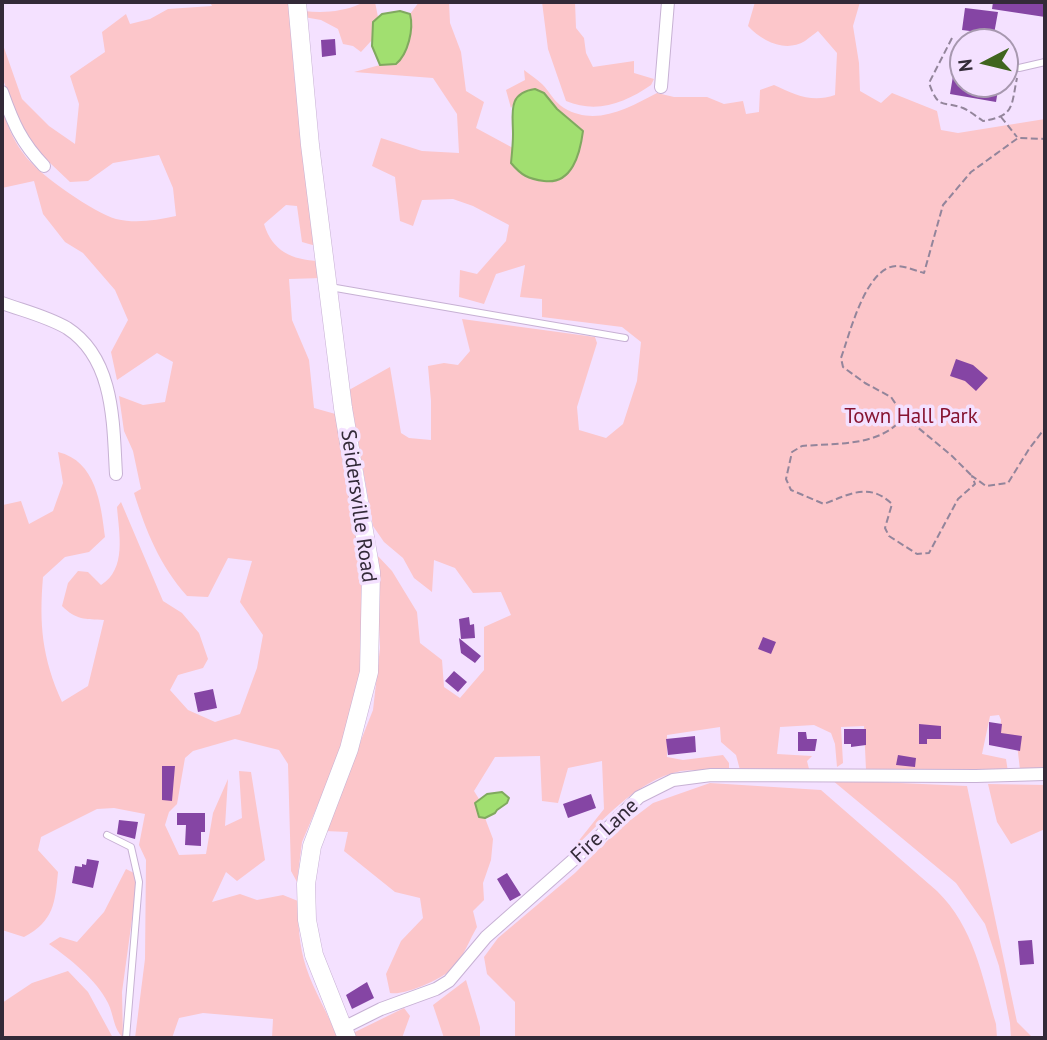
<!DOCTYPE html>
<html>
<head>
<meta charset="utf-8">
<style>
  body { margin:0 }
  #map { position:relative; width:1047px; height:1040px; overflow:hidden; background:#f4e1ff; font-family:"PT Sans",sans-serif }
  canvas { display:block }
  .frame { position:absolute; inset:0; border:4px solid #332a38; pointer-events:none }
  .north { position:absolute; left:949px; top:28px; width:70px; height:70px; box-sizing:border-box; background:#f4e1ff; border:2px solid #a798af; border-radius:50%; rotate:263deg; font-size:19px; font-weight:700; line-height:28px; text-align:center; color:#332a38 }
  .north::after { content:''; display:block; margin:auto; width:24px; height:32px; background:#40651f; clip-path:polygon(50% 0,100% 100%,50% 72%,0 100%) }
</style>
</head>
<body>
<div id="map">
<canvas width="1047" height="1040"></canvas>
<div class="frame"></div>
<div class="north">N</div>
</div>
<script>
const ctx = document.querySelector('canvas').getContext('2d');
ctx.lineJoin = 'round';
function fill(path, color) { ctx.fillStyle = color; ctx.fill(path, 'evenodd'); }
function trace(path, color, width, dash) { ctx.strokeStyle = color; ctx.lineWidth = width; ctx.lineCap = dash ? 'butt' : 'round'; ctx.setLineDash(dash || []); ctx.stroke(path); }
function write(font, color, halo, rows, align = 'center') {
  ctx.font = font + ' "PT Sans",sans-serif'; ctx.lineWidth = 7; ctx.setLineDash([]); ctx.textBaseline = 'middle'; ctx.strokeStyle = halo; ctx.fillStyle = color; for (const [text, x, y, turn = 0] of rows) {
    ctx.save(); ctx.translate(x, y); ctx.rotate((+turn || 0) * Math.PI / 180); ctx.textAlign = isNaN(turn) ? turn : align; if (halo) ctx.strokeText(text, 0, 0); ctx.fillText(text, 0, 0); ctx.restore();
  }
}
fill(new Path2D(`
  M210,2H291L294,72L316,246L302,242L297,206L286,205L264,224C272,251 292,260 319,261L322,278L289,279L292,320L309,360L314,408L339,415L362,564L366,619L362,673L341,750L302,842L297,882L291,871L288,764L279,750L235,739L193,751L185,758L177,804L169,812L165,825L179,855L206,854L213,813L228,779L225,826L242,818L239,771L251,772L265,860L237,881L226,872L212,902L240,894L257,900L283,895L298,901C298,924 299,945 306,967C314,992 329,1014 337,1038H272L273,1019L203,1013L179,1018L172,1038H135L145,959L146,860L139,845L145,814L114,808L97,809L41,837L38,850L58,872C55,903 54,921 24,937L2,930L3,505L21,501L29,524L53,511L63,483L58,452C96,461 101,504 105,537L89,552L65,557L43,577C39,624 42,658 62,702L88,686L104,620C85,619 76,620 62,606L68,583L78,571L88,572L101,585C127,569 119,534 117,507L121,502L163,601L182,613L199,633L208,659L203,668L178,675L170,690L188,710L215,722L240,714L257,668L263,635L240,602L252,561L228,558L208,597L187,596C160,566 146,531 134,493L141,489L133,451L124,431L119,396L143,405L165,402L173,362L157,353L117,380L111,352L128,320L115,290L83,253L65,242L43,214L34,181L2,188V109C8,127 14,142 26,157C40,175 94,213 116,219C137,224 156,220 176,216L173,188L159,155L113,163L88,181L70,182L30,144L17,121L2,76V42L22,99L49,126L75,144L79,104L70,76L105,52L102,32L126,14L130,24L150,19L168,9L212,6Z
  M361,2H375L378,17L373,22L372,40L361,52L353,46L343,44L338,29L321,20L304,17V11C323,13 342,12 360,4Z
  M419,2H449L450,23L461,52L466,91L484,102L476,128L513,148L511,163L583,131L557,109L544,93L518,97L511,108L506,90L525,80L524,70C530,75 537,79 542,84C550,92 554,102 564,108C596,127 628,108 657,93L674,97H707L724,104L743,101L746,114L759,112L760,90L774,85C795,95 812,103 835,95L837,53L818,31C814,34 809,38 805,41C785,53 762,41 748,26L755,2H860L853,26L859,63L860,91L881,103L892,93L937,111L941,130L958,133L1045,119V770H1020L1017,744L1000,736L1001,720L999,715L990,716L982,754L1006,759L1008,772L866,770L864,726L841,727L843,763L837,767L835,744L831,733L814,725L780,727L777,754L812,756L807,761L809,769L740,770L736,755L721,742L720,727L667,735V757L683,760L723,755L729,763V769C714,771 694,769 681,771C634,781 602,822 569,853L604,809L602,761L568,768L558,803L542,801L540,756L495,757L474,791L479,799L475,803L479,817L485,818L493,839L491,860L483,883L484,900L473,911L477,927C470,939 464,955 455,966C445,978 405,996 390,993L386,974L401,941L423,918L420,898L395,892L344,851L348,832L325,831L373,710L380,648L376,554L392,571L417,612L420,643L442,660L444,687L460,698L484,670V627L511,615L501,592L473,593L455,568L434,560L432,592L414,578L403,558L384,542L373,526L349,390L390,367L401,433L409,438L431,440V401L428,366L444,363L458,365L470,351L462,319L595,337L597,343L577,407L579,430L606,438L623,424L637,381L641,342L622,327L542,317V299L520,297L525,265L496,274L484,304L459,297L460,270L477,274L506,241L509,225L473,206L453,199L422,200L413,226L400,221L395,177L372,166L381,138L422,151L459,153L457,114L433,78L354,72L380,65H389L407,50L412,21L410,14Z
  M542,2H575L576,28L584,38L586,53L593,67L634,61V73L654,79L651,85C625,103 597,114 566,101L548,49Z
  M832,780L967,786L1017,1022L1033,1038H1011L1010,1023L999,966L985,924L956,883Z
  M710,783L821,790L937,891C974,927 982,976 996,1024L997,1038H515V1002L487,974L484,957L498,938L575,873L620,828L653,803Z
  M988,784L1045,785V829L1011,844L997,822Z
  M126,869L134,873L136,890L122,992L123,1038C113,1028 114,1015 108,1003C97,980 69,958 49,944L60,937L77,942L104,912Z
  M68,971L88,992L113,1038H2V1003L32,983Z
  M466,980L480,1027V1038H444L433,1005Z
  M404,1008L410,1016L402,1038H355L353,1033Z`), '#fcc6ca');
const water = new Path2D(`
  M400,11L410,14C414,29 408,54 396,64L380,65L372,46L373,22L382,14Z
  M535,89L544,93L557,109L583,131C580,154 572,185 544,181C528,179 521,175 511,163C512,153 513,144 513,134C513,113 507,93 535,89Z
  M502,792L509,798L507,803L497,810L495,813L485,818L479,817L475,803L487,794Z`);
fill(water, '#a1df70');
trace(water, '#80a95f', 2);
fill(new Path2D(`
  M993,2H1045V17L992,9Z
  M965,8L998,12L994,34L962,30Z
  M335,39L336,55L322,57L321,40Z
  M953,76L963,77V84H999L996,102L950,94Z
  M956,359L973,365L988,378L976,391L965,381L950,376Z
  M469,617L470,625L474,624L475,638L461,639L459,619Z
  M763,637L776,642L771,654L758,649Z
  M459,638L481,656L475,663L461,653Z
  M454,671L467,682L458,692L445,681Z
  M213,689L217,708L198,712L194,693Z
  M989,722L1002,724L1001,733L1022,736L1020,751L989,745Z
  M919,724L941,726V739H927V744H919Z
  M844,729H866V745L851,747V744H844Z
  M798,732H806L807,739H817L815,751H798Z
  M695,736L696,752L668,755L666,739Z
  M898,755L916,758L915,767L896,765Z
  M162,766H175L172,801L162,800Z
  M591,794L596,808L568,818L563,804Z
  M177,813H205V832H201V846L185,845L186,825H177Z
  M119,820L138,822L135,839L117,834Z
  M87,859L99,861L93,888L72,883L75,866L82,867V864L86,865Z
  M507,873L521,895L510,901L497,879Z
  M1032,940L1034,964L1020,965L1018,941Z
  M367,982L374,998L352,1009L346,995Z`), '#8545a4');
const lane = new Path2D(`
  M1019,68L1045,62
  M330,287L625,338
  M107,835L131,847L139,882L126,1038`);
const street = new Path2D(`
  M661,87L668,2
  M2,92C13,123 21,142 44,166
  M2,303C24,311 46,316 67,328C115,359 113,424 116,474
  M343,1028L381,1009L436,989L449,981L486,937L597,839L639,797L673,780L711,775L976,776L1045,774`);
const secondary = new Path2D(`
  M297,2L310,145L343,408L371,572L369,672L349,749L312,846L306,884L307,920L314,955L347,1038`);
trace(lane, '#c7b1d4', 8);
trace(street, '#c7b1d4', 14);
trace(secondary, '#c7b1d4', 19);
trace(new Path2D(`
  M952,38L929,83C939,111 942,100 963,108C970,111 977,117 983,121C1015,116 1011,106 1017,78
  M1001,117L1017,137
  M904,416C882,447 836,443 802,446L792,452L786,479L791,490L824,504C850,494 869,482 892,504L885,528L889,536L917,554L929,553L958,499L975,484L972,476L986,486L1008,483L1029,449L1045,428
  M971,475L952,456L904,416L891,397L865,383L843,367L841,358C850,333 866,266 897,266C905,266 916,271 924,273L943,205L971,172L1018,138L1045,139`), '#93859b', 2, [7, 3.5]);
trace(lane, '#fff', 6);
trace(street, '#fff', 12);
trace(secondary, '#fff', 18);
write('21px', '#871432', '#f4e1ff', [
  ["Town Hall Park",911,417]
]);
write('21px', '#332a38', '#f4e1ff', [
  ["Seidersville Road",358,506,82],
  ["Fire Lane",605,831,-43]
]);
</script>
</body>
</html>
